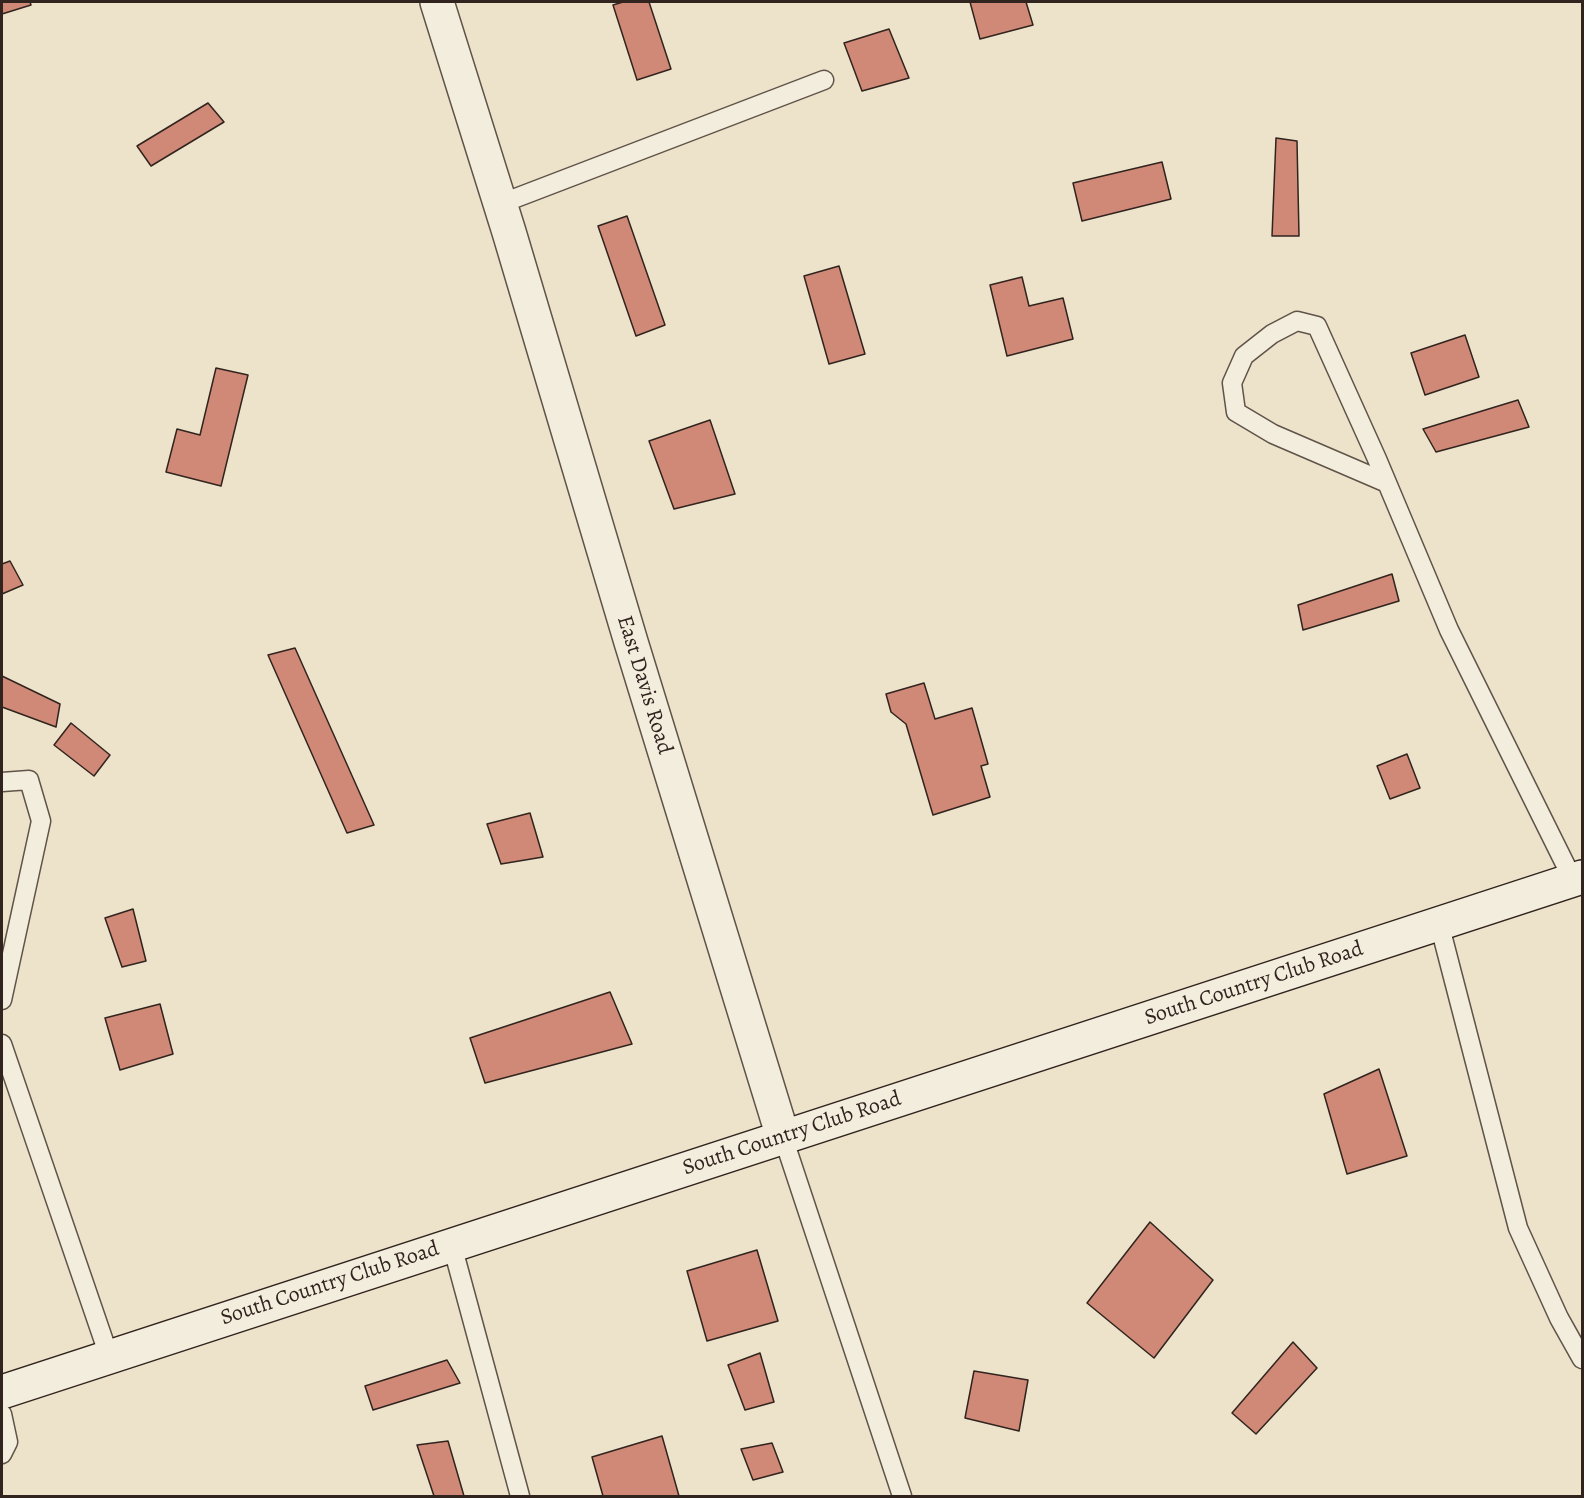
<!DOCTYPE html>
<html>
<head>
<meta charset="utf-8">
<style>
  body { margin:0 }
  #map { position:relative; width:1584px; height:1498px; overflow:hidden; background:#ece3ca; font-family:Alegreya,serif }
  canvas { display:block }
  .frame { position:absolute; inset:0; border:3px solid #31231e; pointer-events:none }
</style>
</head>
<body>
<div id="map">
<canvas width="1584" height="1498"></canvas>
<div class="frame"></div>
</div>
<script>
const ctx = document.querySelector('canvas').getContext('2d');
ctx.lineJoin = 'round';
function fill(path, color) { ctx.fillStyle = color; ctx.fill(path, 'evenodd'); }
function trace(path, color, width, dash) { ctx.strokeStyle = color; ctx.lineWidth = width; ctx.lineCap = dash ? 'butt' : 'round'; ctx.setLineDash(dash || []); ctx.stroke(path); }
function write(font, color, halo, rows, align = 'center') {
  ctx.font = font + ' Alegreya,serif'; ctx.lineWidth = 4.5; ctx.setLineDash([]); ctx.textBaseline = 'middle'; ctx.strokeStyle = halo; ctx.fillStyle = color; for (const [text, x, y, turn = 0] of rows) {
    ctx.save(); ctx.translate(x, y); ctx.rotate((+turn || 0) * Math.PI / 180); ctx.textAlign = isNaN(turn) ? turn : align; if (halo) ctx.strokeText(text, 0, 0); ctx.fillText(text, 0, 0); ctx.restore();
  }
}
const building = new Path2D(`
  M2,2H30L31,5L2,14Z
  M623,2H649L671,69L637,80L613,5Z
  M970,2H1026L1033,25L980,39Z
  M889,29L909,78L862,91L844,43Z
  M208,103L224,122L151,166L137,146Z
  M1276,138L1297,141L1299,236H1272Z
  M1162,162L1171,199L1082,221L1073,183Z
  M627,216L665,325L636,336L598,226Z
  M839,266L865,354L829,364L804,276Z
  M1022,277L1029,306L1063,298L1073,339L1007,356L990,285Z
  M1465,335L1479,377L1425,395L1411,353Z
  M216,368L248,375L221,486L166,472L177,429L200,435Z
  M1518,400L1529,427L1436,452L1423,429Z
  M710,420L735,494L674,509L649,441Z
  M10,561L23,585L2,594V564Z
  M1392,574L1399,601L1303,630L1298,605Z
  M295,648L374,825L347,833L268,655Z
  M2,676L60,704L56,727L2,707Z
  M924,683L935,719L972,708L988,764L981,766L990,797L933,815L906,724L891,712L886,694Z
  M71,723L110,755L94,776L54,745Z
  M1407,754L1420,788L1390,799L1377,766Z
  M530,813L543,857L501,864L487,824Z
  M133,909L146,961L122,967L105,918Z
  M610,992L632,1044L485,1083L470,1038Z
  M160,1004L173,1054L120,1070L105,1018Z
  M1379,1069L1407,1156L1347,1174L1324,1094Z
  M1150,1222L1213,1280L1154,1358L1087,1303Z
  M757,1250L778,1321L707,1341L687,1271Z
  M1293,1342L1317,1368L1256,1434L1232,1413Z
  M760,1353L774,1402L745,1410L728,1365Z
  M447,1360L460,1383L373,1410L365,1386Z
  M974,1371L1028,1380L1019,1431L965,1418Z
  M662,1436L679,1496H603L592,1457Z
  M448,1441L464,1496H434L417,1445Z
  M772,1443L783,1472L753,1480L741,1449Z`);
fill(building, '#cf8976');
trace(building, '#31231e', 1.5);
const lane = new Path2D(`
  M500,204L824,80
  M1387,483L1273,434L1236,412L1232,383L1244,356L1272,334L1297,321L1317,326L1377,459L1449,630L1573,880
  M2,782L29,780L41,821L2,1000
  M1439,923L1518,1228L1559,1318L1582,1359
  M2,1044L109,1356
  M783,1137L902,1496
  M452,1245L520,1496
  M2,1414L8,1442L2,1454`);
const street = new Path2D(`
  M437,2L509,232L631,642L783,1137`);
const secondary = new Path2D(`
  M2,1392L1582,877`);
trace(lane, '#605349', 21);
trace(street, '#605349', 36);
trace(secondary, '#31231e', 36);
trace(lane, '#f3eddd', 18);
trace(street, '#f3eddd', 33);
trace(secondary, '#f3eddd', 33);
write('22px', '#31231e', '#f3eddd', [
  ["East Davis Road",644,685,73],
  ["South Country Club Road",1254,984,-18],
  ["South Country Club Road",792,1134,-18],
  ["South Country Club Road",330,1284,-18]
]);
</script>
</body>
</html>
